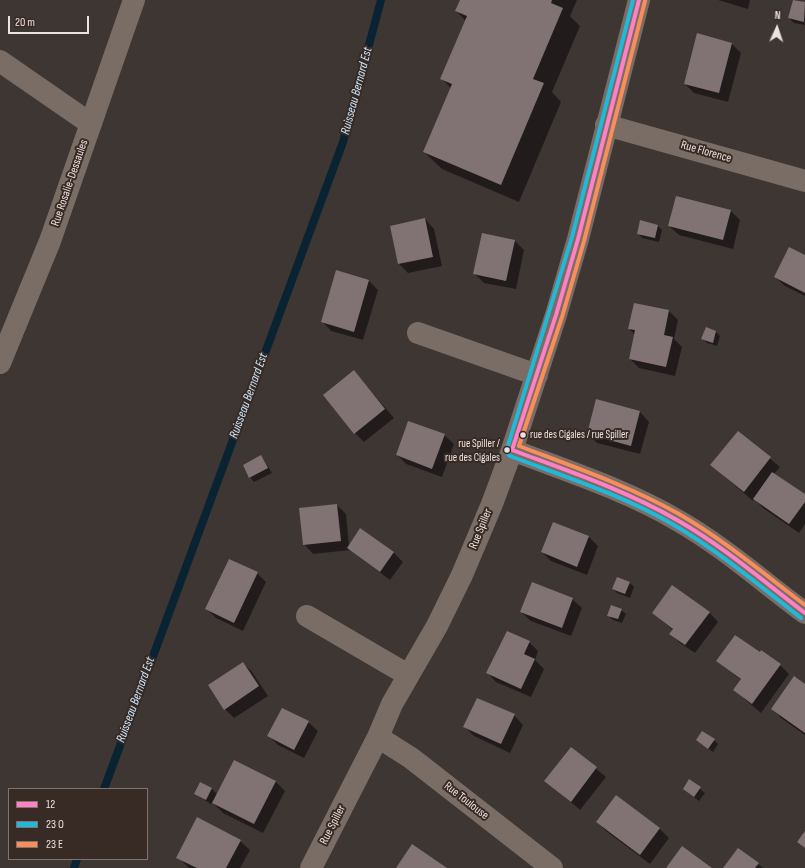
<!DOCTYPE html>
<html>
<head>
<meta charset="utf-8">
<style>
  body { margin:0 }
  #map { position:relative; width:805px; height:868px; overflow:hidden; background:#3e3633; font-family:"Sofia Sans Condensed",sans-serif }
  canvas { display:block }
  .legend { position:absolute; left:8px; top:788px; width:140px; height:72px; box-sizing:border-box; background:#382a24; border:1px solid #80746f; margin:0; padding:5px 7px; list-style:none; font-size:12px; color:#ece2df }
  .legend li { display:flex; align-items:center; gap:8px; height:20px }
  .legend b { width:20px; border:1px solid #80746f }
  .north { position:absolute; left:757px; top:8px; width:40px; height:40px; -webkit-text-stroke:3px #382a24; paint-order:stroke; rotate:3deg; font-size:11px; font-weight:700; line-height:16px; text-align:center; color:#ece2df }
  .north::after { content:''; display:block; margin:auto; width:14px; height:18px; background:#ece2df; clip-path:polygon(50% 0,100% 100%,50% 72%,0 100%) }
  .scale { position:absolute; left:8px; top:16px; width:81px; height:18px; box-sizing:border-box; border:2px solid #ece2df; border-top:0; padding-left:5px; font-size:12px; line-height:14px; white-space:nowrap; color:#ece2df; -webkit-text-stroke:3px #382a24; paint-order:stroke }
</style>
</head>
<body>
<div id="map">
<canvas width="805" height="868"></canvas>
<ul class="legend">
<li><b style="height:5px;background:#ff80c5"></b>12</li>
<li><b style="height:5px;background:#20b9da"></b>23 O</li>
<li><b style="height:5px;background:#fa8e5a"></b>23 E</li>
</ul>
<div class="north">N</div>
<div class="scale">20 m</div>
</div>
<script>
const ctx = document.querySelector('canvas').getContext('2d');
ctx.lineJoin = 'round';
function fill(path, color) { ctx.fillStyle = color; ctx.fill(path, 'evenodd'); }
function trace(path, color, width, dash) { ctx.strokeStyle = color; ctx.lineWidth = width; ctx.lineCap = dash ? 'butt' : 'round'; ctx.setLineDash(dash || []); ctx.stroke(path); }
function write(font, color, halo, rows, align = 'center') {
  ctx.font = font + ' "Sofia Sans Condensed",sans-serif'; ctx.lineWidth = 4; ctx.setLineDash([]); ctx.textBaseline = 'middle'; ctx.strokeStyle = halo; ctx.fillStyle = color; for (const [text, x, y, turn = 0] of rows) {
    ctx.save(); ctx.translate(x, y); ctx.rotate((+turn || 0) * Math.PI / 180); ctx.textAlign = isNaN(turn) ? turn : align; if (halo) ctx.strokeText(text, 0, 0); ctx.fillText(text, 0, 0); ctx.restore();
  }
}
fill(new Path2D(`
  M461,0H577L570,16L580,26L552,92L561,102L519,202L442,169L424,152L451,88L442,79L466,21L456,11Z
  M718,0H750L748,9Z
  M794,0L805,3V25L794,23L789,18Z
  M698,35L732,44L741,53L728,102L694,93L685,84Z
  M730,210L740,220L733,249L679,235L669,226Z
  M425,219L434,229L442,266L408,273L399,264Z
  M641,222L658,226L662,230L659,242L642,238L638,233Z
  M515,241L524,250L516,289L484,283L474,273Z
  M805,256V296L785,286L775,277Z
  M337,271L369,281L378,290L363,340L331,331L322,321Z
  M635,304L669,311L678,320L674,339L682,347L675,376L639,368L630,359L635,335L629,329Z
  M716,332L720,336L717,346L707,343L703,339Z
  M354,372L394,418L364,442L355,433Z
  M597,400L640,412L649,422L640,454L597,443L588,434Z
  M738,432L780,467L774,474L805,496V524L799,533L763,508L754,499L753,501L711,465Z
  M444,435L454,444L442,477L406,464L397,455Z
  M261,456L272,473L254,482L250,477Z
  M337,505L346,514L349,546L360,530L394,553L403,562L390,580L350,550L313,554L304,544Z
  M553,523L589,537L598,546L587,575L551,561L542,552Z
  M257,573L266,582L243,631L216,618L207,609Z
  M630,583L634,587L630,598L617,593L613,589Z
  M572,599L582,608L571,636L531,621L521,612Z
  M621,610L626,614L622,623L613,620L608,616Z
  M709,612L718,622L695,653L680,643L671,634L673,630L653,613Z
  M529,642L538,651L535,660L544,669L531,697L496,682L487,672Z
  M760,654L780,665L789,674L761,713L734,690L741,680L717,661Z
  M243,663L252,672L268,696L234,718L225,709Z
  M805,686V735L781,718L772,708Z
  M514,715L523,725L510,753L474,736L465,727Z
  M308,722L318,731L304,758L278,745L268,735Z
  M697,740H714L718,744L713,752Z
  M571,748L606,777L580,810L546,781Z
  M235,762L276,782L285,791L263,833L223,813L212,802L211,804L195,794L201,784L212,789L218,795Z
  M690,781L705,793L699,801L684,789Z
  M616,796L660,829L669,838L650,864L606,831L597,822Z
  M240,841L250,850L240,868H189L178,857Z
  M738,849L758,864L763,868H724Z`), '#0007');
trace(new Path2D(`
  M104,789L343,142L381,0
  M74,868L77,859`), '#0a2332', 8);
fill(new Path2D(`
  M460,0H552L551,3L563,8L533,79L544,83L501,185L423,152L452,84L440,79L467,16L455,11Z
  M793,0L805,2L804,22L788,18Z
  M697,33L732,43L719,93L684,84Z
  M676,196L731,210L723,240L668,226Z
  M425,218L433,257L398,264L390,226Z
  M640,220L658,225L655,238L637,234Z
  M482,233L515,240L506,281L473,274Z
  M789,247L805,255V293L774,277Z
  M336,270L369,280L354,332L321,322Z
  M634,303L669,310L664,335L673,337L666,367L629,359L635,330L628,329Z
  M706,327L716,331L713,343L701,339Z
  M354,370L385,409L354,434L323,395Z
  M596,399L640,411L631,446L587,434Z
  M408,421L445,434L432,469L396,455Z
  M738,431L771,457L744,492L710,465Z
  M261,455L268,468L249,478L243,465Z
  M772,472L805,494V502L789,524L753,499Z
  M337,504L341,541L303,545L299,508Z
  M553,522L589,536L577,567L541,552Z
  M360,528L394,552L380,572L347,548Z
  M229,559L258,572L234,623L205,609Z
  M617,577L630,582L625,594L612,589Z
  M532,582L573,598L562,628L520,612Z
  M672,585L710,612L685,645L669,634L673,629L652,613Z
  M611,605L622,609L618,619L607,616Z
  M507,631L530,641L524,654L535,659L521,689L486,673Z
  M735,635L760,652L761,650L781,664L752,704L733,690L741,679L716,661Z
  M243,662L259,686L224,710L208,685Z
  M794,676L805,684V733L771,709Z
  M477,698L515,714L501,744L463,727Z
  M282,708L309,721L294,750L267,736Z
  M702,731L715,739L708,749L696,740Z
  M571,747L597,767L571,802L544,781Z
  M234,760L276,781L254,824L212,803Z
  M689,779L701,787L694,797L683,789Z
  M200,782L212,788L206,800L194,794Z
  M616,795L660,828L640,855L596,822Z
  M197,817L241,840L226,868H197L176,858Z
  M805,831V848L797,842Z
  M412,844L447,868H396Z
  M682,846L712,868H666Z
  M738,848L759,863L755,868H723Z`), '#817274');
trace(new Path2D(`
  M0,61L91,124
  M606,125L805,181
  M418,333L537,375
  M0,363L50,241L134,0
  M512,450C567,471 626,490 677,520C723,546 763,582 805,613
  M307,616L408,675
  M378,737L411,758L552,868
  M311,868L378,737L392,704L437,626L462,575L492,504L512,450L556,315L578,239L639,0`), '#7a6d65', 22);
trace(new Path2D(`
  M639,0L578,239L556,315L512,450C568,471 625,490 677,520C723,546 763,581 805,613`), '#ff80c5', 4);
trace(new Path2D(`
  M633,0L572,237L506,452L510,456C566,477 622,495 674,525C720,552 760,586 801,618`), '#20b9da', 4);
trace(new Path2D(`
  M645,1L584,241L562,317L519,446C574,467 629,486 679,514C724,540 764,574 805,605`), '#fa8e5a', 4);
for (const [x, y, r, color] of [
  [523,435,3.5,"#ece2df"],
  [507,450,3.5,"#ece2df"]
]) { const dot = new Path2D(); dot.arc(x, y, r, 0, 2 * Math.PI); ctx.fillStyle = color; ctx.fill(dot); trace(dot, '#382a24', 1.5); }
write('11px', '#ece2df', '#382a24', [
  ["rue des Cigales / rue Spiller",530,435],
  ["rue Spiller /",500,444,"right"],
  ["rue des Cigales",500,458,"right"]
], 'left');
write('12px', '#ece2df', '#382a24', [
  ["Rue Florence",706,152,16],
  ["Rue Rosalie-Dessaules",70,183,-71],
  ["Rue Spiller",481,529,-68],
  ["Rue Toulouse",466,801,38],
  ["Rue Spiller",333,825,-63]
]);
write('italic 13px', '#c9e7fc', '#382a24', [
  ["Ruisseau Bernard Est",357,91,-75],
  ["Ruisseau Bernard Est",249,396,-70],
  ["Ruisseau Bernard Est",136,700,-70]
]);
</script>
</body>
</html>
